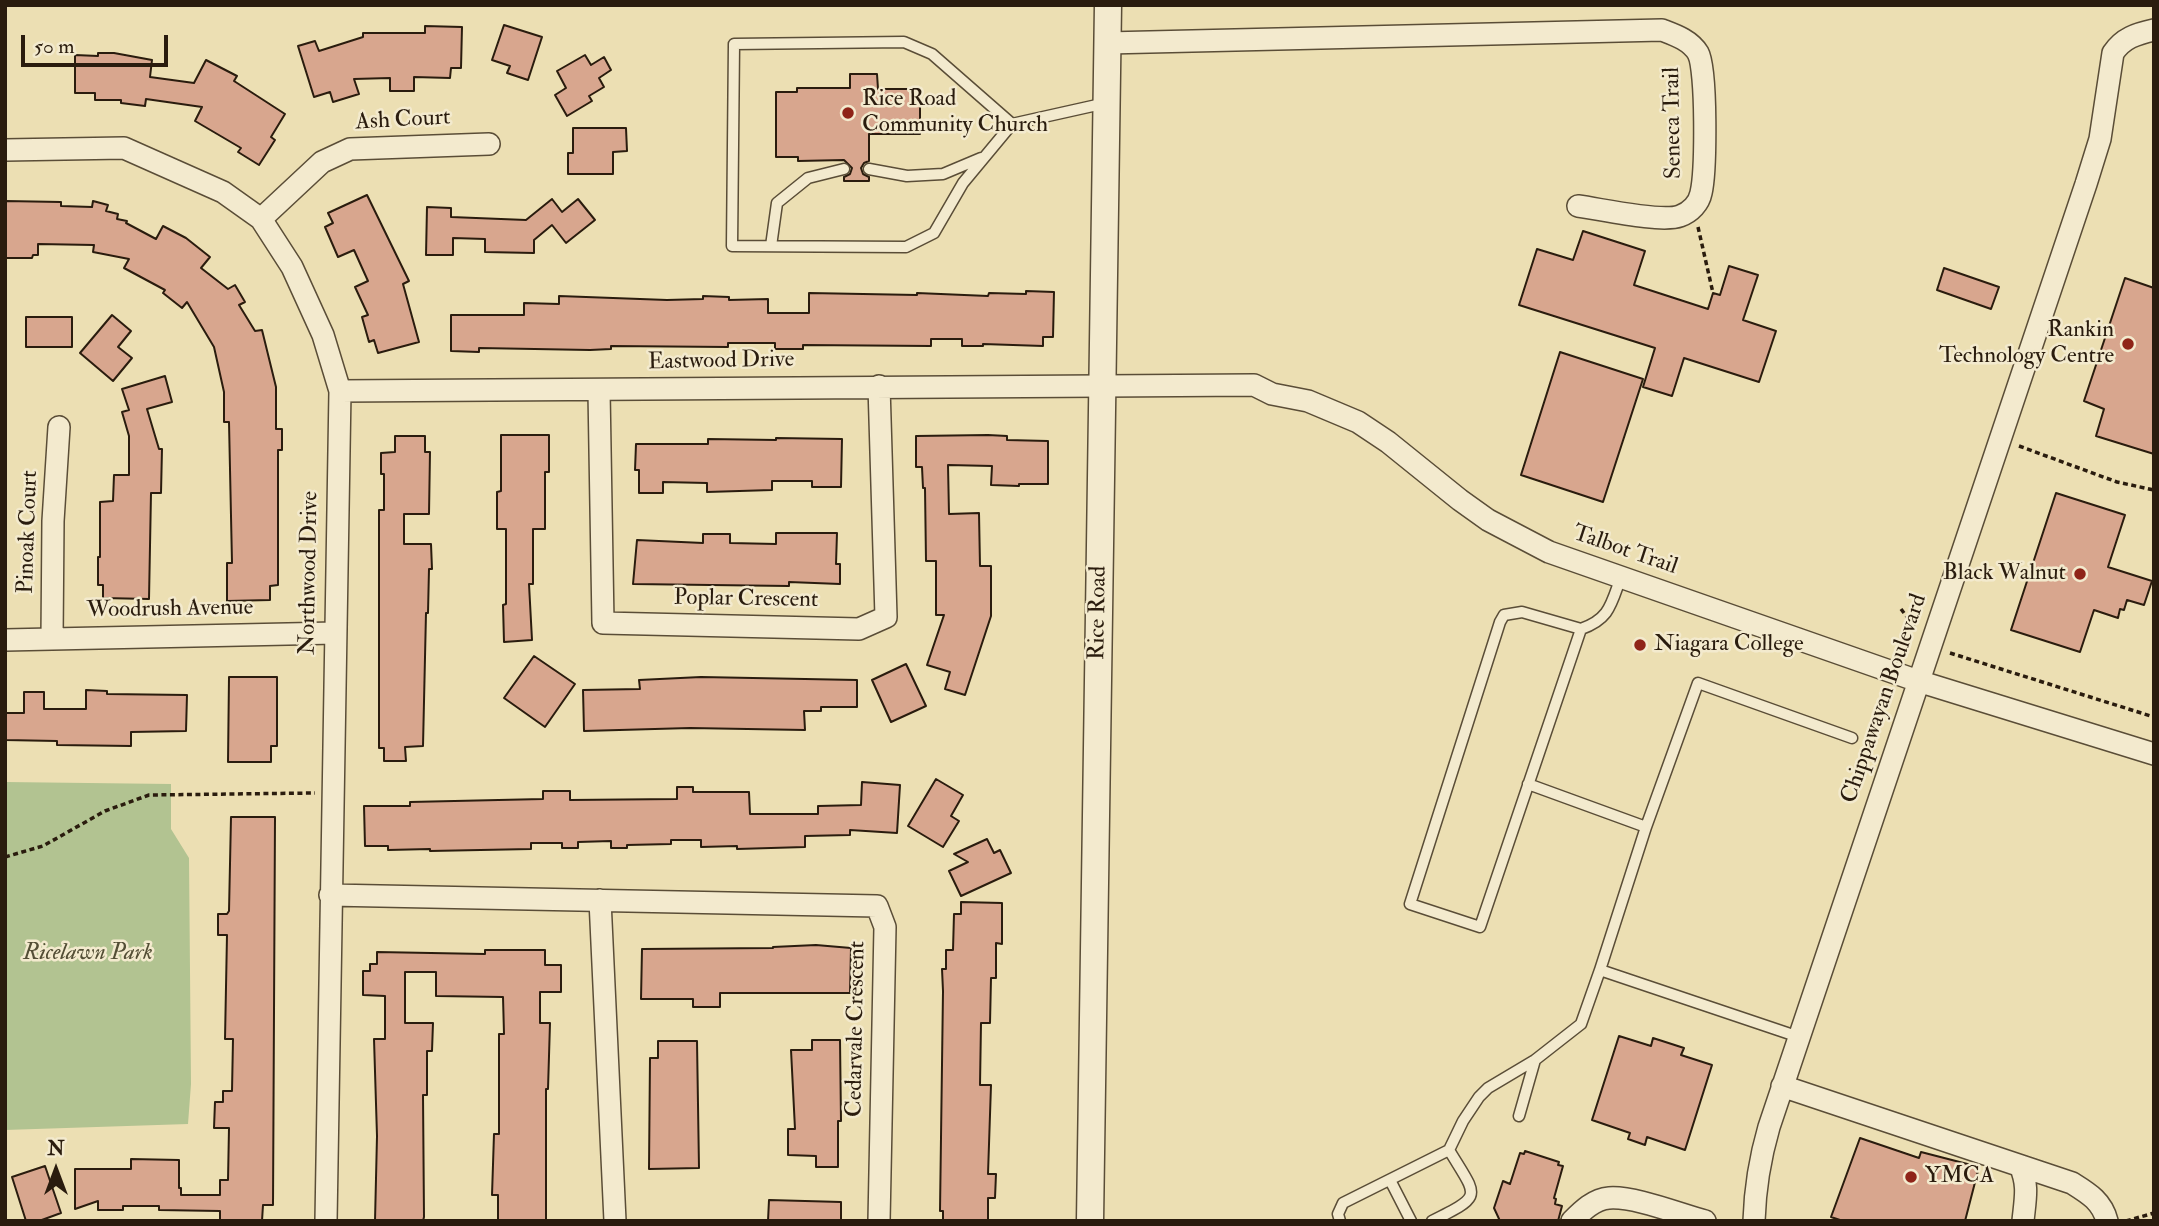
<!DOCTYPE html>
<html>
<head>
<meta charset="utf-8">
<style>
  body { margin:0 }
  #map { position:relative; width:2159px; height:1226px; overflow:hidden; background:#ecdfb3; font-family:"IM FELL Double Pica",serif }
  canvas { display:block }
  .frame { position:absolute; inset:0; border:7px solid #2a1c0e; pointer-events:none }
  .north { position:absolute; left:21px; top:1135px; width:70px; height:70px; -webkit-text-stroke:5px #f3eace; paint-order:stroke; rotate:0deg; font-size:19px; font-weight:700; line-height:28px; text-align:center; color:#2a1c0e }
  .north::after { content:''; display:block; margin:auto; width:24px; height:32px; background:#2a1c0e; clip-path:polygon(50% 0,100% 100%,50% 72%,0 100%) }
  .scale { position:absolute; left:21px; top:35px; width:147px; height:32px; box-sizing:border-box; border:4px solid #2a1c0e; border-top:0; padding-left:9px; font-size:21px; line-height:24px; white-space:nowrap; color:#2a1c0e; -webkit-text-stroke:5px #f3eace; paint-order:stroke }
</style>
</head>
<body>
<div id="map">
<canvas width="2159" height="1226"></canvas>
<div class="frame"></div>
<div class="north">N</div>
<div class="scale">50 m</div>
</div>
<script>
const ctx = document.querySelector('canvas').getContext('2d');
ctx.lineJoin = 'round';
function fill(path, color) { ctx.fillStyle = color; ctx.fill(path, 'evenodd'); }
function trace(path, color, width, dash) { ctx.strokeStyle = color; ctx.lineWidth = width; ctx.lineCap = dash ? 'butt' : 'round'; ctx.setLineDash(dash || []); ctx.stroke(path); }
function write(font, color, halo, rows, align = 'center') {
  ctx.font = font + ' "IM FELL Double Pica",serif'; ctx.lineWidth = 5; ctx.setLineDash([]); ctx.textBaseline = 'middle'; ctx.strokeStyle = halo; ctx.fillStyle = color; for (const [text, x, y, turn = 0] of rows) {
    ctx.save(); ctx.translate(x, y); ctx.rotate((+turn || 0) * Math.PI / 180); ctx.textAlign = isNaN(turn) ? turn : align; if (halo) ctx.strokeText(text, 0, 0); ctx.fillText(text, 0, 0); ctx.restore();
  }
}
fill(new Path2D(`
  M5,782L171,784V829L189,858L191,1084L188,1124L5,1130Z`), '#b2c391');
const building = new Path2D(`
  M504,25L542,37L528,80L507,73L510,66L492,60Z
  M425,26L462,27L461,68H451L450,78L414,77V91H390V78L354,79L359,94L333,102L330,92L314,97L298,46L315,41L319,51L363,37V33H425Z
  M98,53H114L152,60L150,77L194,83L206,60L237,76L234,81L285,114L271,137L275,140L259,165L238,152L241,148L195,121L202,107L146,99L145,106L121,103V100H95V93H75V55L98,56Z
  M585,55L591,65L604,57L611,70L599,78L604,87L589,96L592,101L567,116L555,95L566,88L557,71Z
  M850,74H877L878,89H920V134H869V161L864,163L861,168L863,174L869,177V181H844V177L850,174L852,168L844,160L798,161V157H776V92H797V88H850Z
  M573,128H626L627,151L613,152V174H568V153H573Z
  M367,195L409,281L403,284L419,342L378,353L374,340L369,342L362,317L368,315L355,287L368,281L354,250L338,257L325,227L333,223L328,213Z
  M552,199L562,212L578,199L595,220L566,243L552,225L534,240V253L485,252V239L453,238V255H426L427,207L451,208V217L526,220Z
  M5,201L61,202V206L92,207L93,201L108,205L106,211L118,214L117,219L127,221L126,223L156,239L163,226L186,238L210,257L201,268L228,289L235,285L245,302L239,305L255,331L262,330L276,387V429H282V450H278V585L270,586V600L227,601V563H232L229,422H224V392L214,347L187,302L182,308L163,293L165,290L124,268L129,259L93,252L94,245L38,244V255H33L32,258H5Z
  M1583,231L1645,251L1634,285L1708,309L1713,293L1720,295L1729,266L1758,275L1743,320L1776,331L1759,382L1684,358L1672,396L1643,387L1655,348L1519,305L1537,249L1573,260Z
  M1944,268L1999,287L1991,309L1937,290Z
  M2125,278L2154,288V454L2096,436L2104,409L2084,401Z
  M1026,291L1054,292L1053,337H1043V346L983,344V346H962V339H931V346L803,345V349H775V343H728V347L611,346V349L590,350L479,348V352L451,351V315H524V303L559,304V296L667,300L703,299V296L729,297V300L768,299V313H809V293L917,295V293L988,296L989,293L1026,294Z
  M112,315L131,331L118,347L132,358L113,381L80,353Z
  M26,317H72V347H26Z
  M1560,352L1643,379L1603,502L1521,475Z
  M165,376L172,402L147,409L159,449H162L161,493H151L149,599L103,598V585H98V557H100V502L113,501L114,475H129V436L122,412L129,410L122,389Z
  M501,435H549V472H545V529H533V584H529L532,640L504,642L503,605L506,604V529H497V492L501,491Z
  M988,435L1007,436V440L1048,441V484H1019V486L991,485L992,466L948,465L949,514L979,513L980,566H991V616L965,695L945,689L950,672L927,665L944,615H936V561H926L925,488H923L922,467H916V436Z
  M395,436H425V452H430L429,514H404V544H431L432,569H429L428,613H426L423,746L405,747L406,761H384V748H379V510H384V474H381V453L395,452Z
  M776,438L842,439L841,487H812V481H772V490L707,492V483L663,482V493H639V470H635L636,444H708V439L776,440Z
  M2056,493L2125,515L2108,567L2152,581L2144,605L2127,600L2124,610L2120,609L2118,618L2094,610L2080,652L2011,630Z
  M776,533H837L836,564H840V584L789,582V586L633,584L637,540L703,543V534H730V543L776,544Z
  M534,656L575,684L545,727L504,698Z
  M906,664L926,706L891,722L872,680Z
  M229,677H277V746H271V762H228Z
  M701,677L857,680V707H821V711H804L805,730L690,728L584,731L583,690L640,689L639,680Z
  M86,690L107,691V694L187,695L186,731L131,732V746L57,745V741L5,740V713H24V692H44V709H86Z
  M936,779L963,795L951,816L959,821L943,847L908,826Z
  M862,782L900,785L897,833L850,830V835L805,836V847L737,849V846L701,847V840H671V844L627,845V848H611V841L578,842V848H562V843H531V849L430,851V849L388,850V846H365L364,806H410V802L543,799V791H570V800L677,799V787H693V792H749L750,814H818V806L861,805Z
  M231,817H275L273,1205H263L262,1221H220V1211L159,1210V1206H123V1210H98V1201L75,1209V1169H131V1159L179,1160V1188H181V1195H220V1180H228L229,1128H214L215,1102H223V1091H232L233,1039H225L227,935H218V914H227L229,911Z
  M987,839L994,853L1000,850L1011,873L961,896L949,871L968,862L954,854Z
  M961,902L1002,903V944L996,943V978H991L990,1023H981L980,1085H991L988,1174H996L995,1198H988V1221H943V1211H940L943,991L942,969H946V950H953L954,914H961Z
  M816,945L851,948L850,993H720V1007H693V999H641L642,949L773,948V947Z
  M485,950H545V965H561V992H540V1023H550L548,1089H546V1221H498V1195H492L494,1134H499V1034H504L503,997L436,996V972H405V1023H433L432,1051H427V1095H423L424,1217L423,1221H375L377,1136L374,1039H385V996L363,995V971H370V964H377V952L485,954Z
  M1619,1036L1651,1046L1653,1038L1684,1048L1681,1055L1712,1065L1685,1150L1647,1137L1645,1145L1628,1139L1630,1133L1592,1120Z
  M812,1040H840L841,1121H838V1167H816V1156L788,1155V1129H795L791,1050H812Z
  M658,1041H697L699,1168L649,1169L650,1058H658Z
  M1860,1138L1919,1158L1921,1152L1979,1167L1965,1221H1843L1831,1217Z
  M1525,1151L1559,1162L1558,1165L1563,1166L1554,1198L1556,1199L1555,1204L1562,1206L1558,1221H1500L1494,1208L1503,1181L1510,1184L1520,1153L1524,1154Z
  M45,1166L61,1213L39,1221H26L12,1177Z
  M769,1200L841,1202V1221H768Z`);
fill(building, '#d8a68e');
trace(building, '#2a1c0e', 2);
const service = new Path2D(`
  M1012,124L963,183L934,233L906,247L732,246L734,44L904,42L932,54L1012,124L1106,103
  M869,169L907,176L943,174L981,158
  M771,246L777,203L808,178L844,169
  M1581,629L1522,612L1504,615L1500,622L1410,904L1480,927L1581,629C1610,619 1611,604 1621,577
  M1528,784L1646,827L1698,683L1852,738
  M1646,827L1600,970L1799,1037
  M1519,1116L1535,1060
  M1390,1180L1411,1221
  M1340,1221L1338,1214L1343,1203L1449,1150L1463,1121L1479,1097L1488,1088L1535,1060L1581,1024L1600,970
  M1432,1221C1484,1195 1478,1198 1449,1150`);
const minor = new Path2D(`
  M1107,43L1662,30C1675,35 1690,40 1698,53C1707,69 1706,172 1701,193C1699,203 1691,212 1680,216C1661,223 1601,209 1578,206
  M5,150L124,148L223,192L261,219L292,267L323,335L340,391L326,1221
  M261,219L322,162L350,149L489,144
  M340,391L1254,385L1272,394L1308,401L1358,422L1388,442L1460,500L1488,520L1549,552L1918,681L2154,754
  M599,391L603,623L859,629L886,617L879,386
  M52,639L53,521L59,427
  M5,640L335,633
  M330,895L877,906L885,927L879,1221
  M600,900L615,1221
  M1782,1086L2072,1183C2088,1193 2102,1201 2107,1221
  M2020,1166C2029,1185 2025,1200 2023,1221
  M1572,1221C1582,1211 1594,1199 1609,1198C1634,1196 1679,1214 1705,1221
  M1754,1221C1755,1188 1760,1158 1769,1127L2086,184L2100,139L2113,53C2123,38 2136,34 2154,30`);
const tertiary = new Path2D(`
  M1090,1221L1108,5`);
trace(service, '#5a4d37', 13);
trace(minor, '#5a4d37', 24);
trace(tertiary, '#5a4d37', 29);
trace(new Path2D(`
  M1698,227L1713,293
  M2019,446L2117,482L2154,490
  M1901,609L1916,629
  M1950,653L2154,717
  M5,857L43,846L105,811L149,795L315,793
  M2126,1221L2154,1213`), '#2a1c0e', 3.5, [5, 3.5]);
trace(service, '#f3eace', 10);
trace(minor, '#f3eace', 21);
trace(tertiary, '#f3eace', 26);
for (const [x, y, r, color] of [
  [848,113,7,"#8f2418"],
  [2128,344,7,"#8f2418"],
  [2080,574,7,"#8f2418"],
  [1640,645,7,"#8f2418"],
  [1911,1177,7,"#8f2418"]
]) { const dot = new Path2D(); dot.arc(x, y, r, 0, 2 * Math.PI); ctx.fillStyle = color; ctx.fill(dot); trace(dot, '#f3eace', 2.5); }
write('23px', '#2a1c0e', '#f3eace', [
  ["Rice Road",862,100],
  ["Community Church",862,126],
  ["Rankin",2114,331,"right"],
  ["Technology Centre",2114,357,"right"],
  ["Black Walnut",2066,574,"right"],
  ["Niagara College",1654,645],
  ["YMCA",1925,1177]
], 'left');
write('23px', '#2a1c0e', '#f3eace', [
  ["Ash Court",403,121,-3],
  ["Seneca Trail",1674,123,-91],
  ["Eastwood Drive",721,362,-1],
  ["Pinoak Court",29,532,-88],
  ["Talbot Trail",1625,551,19],
  ["Northwood Drive",310,573,-89],
  ["Poplar Crescent",746,600,1],
  ["Woodrush Avenue",170,610,-1],
  ["Rice Road",1099,613,-89],
  ["Chippawayan Boulevard",1885,699,-71],
  ["Cedarvale Crescent",857,1029,-89]
]);
write('italic 23px', '#534e35', '#f3eace', [
  ["Ricelawn Park",88,954]
]);
</script>
</body>
</html>
